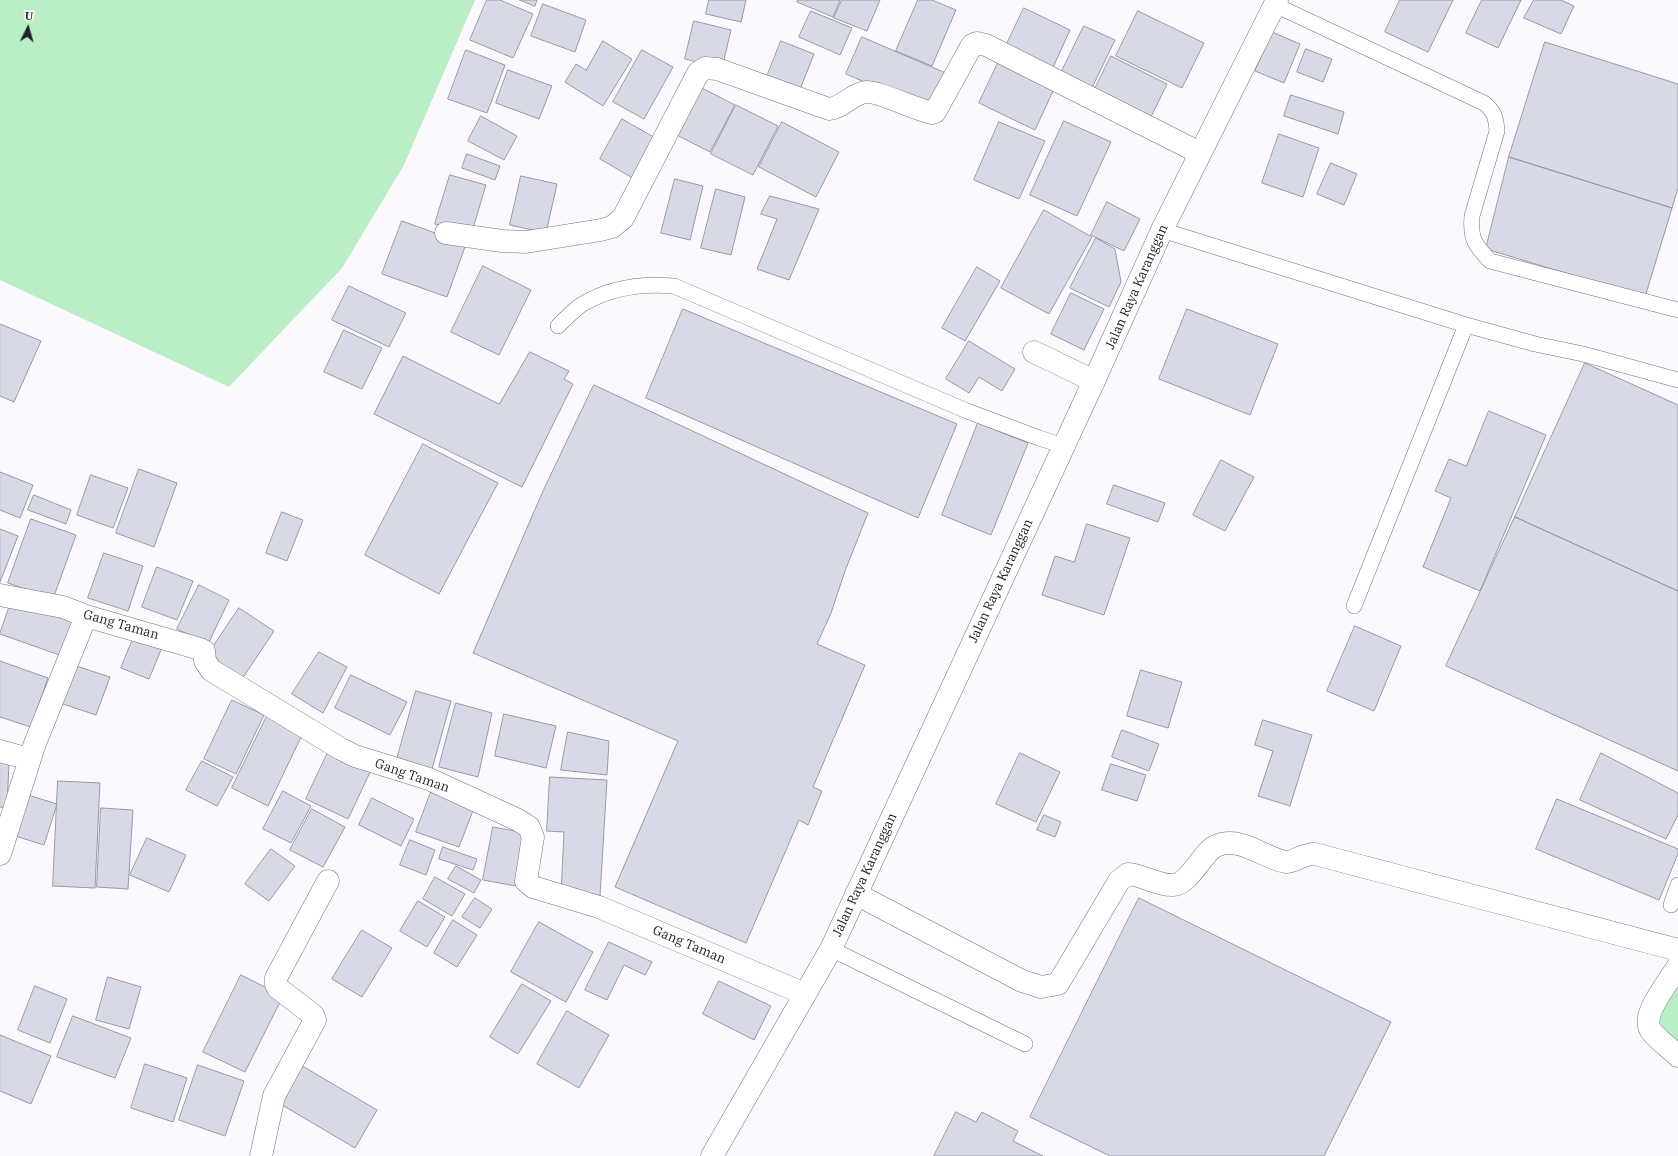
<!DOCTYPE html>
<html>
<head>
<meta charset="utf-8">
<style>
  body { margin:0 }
  #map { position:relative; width:1678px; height:1156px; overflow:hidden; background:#fbf8fe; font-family:"IBM Plex Serif",serif }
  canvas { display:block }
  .north { position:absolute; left:8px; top:8px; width:40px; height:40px; -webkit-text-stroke:3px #fff; paint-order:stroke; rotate:5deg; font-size:11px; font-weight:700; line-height:16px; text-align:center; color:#242126 }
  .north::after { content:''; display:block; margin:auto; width:14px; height:18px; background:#242126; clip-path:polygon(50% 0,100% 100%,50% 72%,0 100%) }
</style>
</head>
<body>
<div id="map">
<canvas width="1678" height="1156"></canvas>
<div class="north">U</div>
</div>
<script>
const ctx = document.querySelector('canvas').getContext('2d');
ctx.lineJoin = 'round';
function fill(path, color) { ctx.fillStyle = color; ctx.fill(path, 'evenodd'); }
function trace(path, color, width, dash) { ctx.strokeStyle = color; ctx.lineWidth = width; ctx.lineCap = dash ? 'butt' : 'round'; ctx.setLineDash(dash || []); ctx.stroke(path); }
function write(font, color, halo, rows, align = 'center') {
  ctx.font = font + ' "IBM Plex Serif",serif'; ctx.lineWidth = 3.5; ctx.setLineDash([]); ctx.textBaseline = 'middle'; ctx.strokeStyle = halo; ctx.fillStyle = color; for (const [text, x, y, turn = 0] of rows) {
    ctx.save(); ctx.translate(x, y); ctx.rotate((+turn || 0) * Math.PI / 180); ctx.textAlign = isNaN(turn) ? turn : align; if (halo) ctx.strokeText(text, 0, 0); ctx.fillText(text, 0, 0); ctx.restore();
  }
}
fill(new Path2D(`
  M0,0H475L404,165L342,268L229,387L0,280Z
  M1678,966V1056L1649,1013Z`), '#baeec7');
const building = new Path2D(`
  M487,0H500L533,14L513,58L470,40Z
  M520,0H537L535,6Z
  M709,0H746L741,22L706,14Z
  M798,0H840L833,17L797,2Z
  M842,0H880L867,31L834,18Z
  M918,0H932L956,10L932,66L896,51Z
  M1400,0H1453L1428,52L1385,32Z
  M1482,0H1521L1498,48L1466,33Z
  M1534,0H1561L1574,6L1561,34L1524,18Z
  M543,4L586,20L575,52L531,36Z
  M1024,8L1070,30L1050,74L1003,52Z
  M811,11L852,28L840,55L799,37Z
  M1138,11L1204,43L1182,88L1116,56Z
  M694,21L731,30L722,68L685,59Z
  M1084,26L1115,40L1089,94L1058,79Z
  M1272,32L1300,44L1284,83L1255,71Z
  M862,37L948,74L931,111L846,74Z
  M603,41L632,59L603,106L565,82L576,64L586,70Z
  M781,41L814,54L797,97L764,84Z
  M1545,42L1678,84V188L1672,208L1509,157Z
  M1306,49L1332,59L1323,82L1297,72Z
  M466,50L505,65L487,113L448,99Z
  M642,50L673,67L644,119L613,102Z
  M1111,56L1167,84L1149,121L1093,93Z
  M998,63L1054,89L1035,130L979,103Z
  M508,70L552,86L539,119L496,103Z
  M694,84L735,105L710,152L669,131Z
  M1291,95L1344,112L1338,134L1284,116Z
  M736,105L778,126L753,175L711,154Z
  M481,116L517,136L504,160L468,141Z
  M622,119L659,140L636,180L600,159Z
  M1064,121L1111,142L1077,216L1030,195Z
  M782,122L839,152L816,197L759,167Z
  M999,122L1045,141L1019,199L974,180Z
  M1279,134L1319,148L1303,197L1262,183Z
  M467,154L500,166L495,180L462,168Z
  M1509,157L1672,208L1645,297L1486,249Z
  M1331,163L1357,174L1344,205L1317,194Z
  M450,175L486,185L471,235L435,224Z
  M521,176L557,184L546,233L510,225Z
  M675,179L703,186L690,240L661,233Z
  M716,189L745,197L731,255L701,248Z
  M770,196L819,209L789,280L757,269L777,219L761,214Z
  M1107,202L1140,219L1124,251L1091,235Z
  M1044,210L1092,237L1049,314L1001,288Z
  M402,221L466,244L447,297L382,274Z
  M1096,238L1115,249L1121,282L1109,307L1070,288Z
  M483,266L531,290L499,355L451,332Z
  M977,267L1000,281L965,341L942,328Z
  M349,286L406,313L389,347L332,320Z
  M1071,293L1104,309L1084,350L1051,334Z
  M683,309L957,424L918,518L646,398Z
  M1187,309L1278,344L1250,415L1159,379Z
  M0,324L41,341L14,402L0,396Z
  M344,330L382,348L362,389L324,372Z
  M969,341L1015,369L1002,391L979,377L969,393L946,379Z
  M530,352L569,371L564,379L573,384L522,487L374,414L403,356L499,404Z
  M1585,363L1678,405V591L1515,517Z
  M594,385L868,513L845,571L831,613L817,644L865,665L813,787L822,791L808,825L799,820L746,943L615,887L678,741L473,653L543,491Z
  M1489,411L1546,435L1480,591L1423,567L1451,498L1435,491L1449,459L1466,466Z
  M978,423L1028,443L991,535L942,515Z
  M423,444L498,483L439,594L365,555Z
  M1221,460L1254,477L1225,531L1193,515Z
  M139,469L177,483L154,547L116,533Z
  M0,472L33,485L20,518L0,510Z
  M91,475L128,488L113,528L77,515Z
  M1114,485L1165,503L1158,522L1107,504Z
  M34,495L71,510L66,524L28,510Z
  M282,512L303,520L287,561L266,553Z
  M1515,517L1678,591V771L1446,666Z
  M31,519L76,535L53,599L8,583Z
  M1087,524L1130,538L1104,615L1042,595L1055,556L1074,562Z
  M0,529L18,536L0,582Z
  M104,553L143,566L128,611L88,598Z
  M157,567L193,581L177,620L142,607Z
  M199,585L229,600L208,644L177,629Z
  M12,599L77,622L65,657L0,634Z
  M239,608L274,631L242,679L207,656Z
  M1355,626L1401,646L1374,711L1327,691Z
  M135,634L163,645L149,679L121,668Z
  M319,652L347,667L323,713L292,694Z
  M0,661L48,678L31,727L0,717Z
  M73,665L110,677L96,715L60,703Z
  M1141,670L1182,682L1168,728L1127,716Z
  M351,675L407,702L390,735L335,708Z
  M416,691L451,701L432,769L397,759Z
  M232,700L264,715L236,774L204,759Z
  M456,703L492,713L478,777L439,767Z
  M504,714L556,726L546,768L495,756Z
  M267,716L303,733L268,806L232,788Z
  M1263,720L1312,735L1290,806L1258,796L1273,751L1255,745Z
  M1122,730L1159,744L1149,771L1112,757Z
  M568,732L609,741L607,775L561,770Z
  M330,748L372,768L348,819L306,799Z
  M1020,753L1060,772L1036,822L996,804Z
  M1601,753L1678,793V815L1666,839L1580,800Z
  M202,761L233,777L217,806L186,790Z
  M0,762H9L7,808L0,807Z
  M1111,764L1146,775L1137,801L1102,790Z
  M550,777L607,780L600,896L561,894L564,832L547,831Z
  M58,781L100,783L95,888L53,886Z
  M283,791L311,806L291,843L263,829Z
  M431,792L474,808L459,847L416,832Z
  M25,794L57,804L44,845L12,835Z
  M372,798L414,819L401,846L359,825Z
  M1557,799L1678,849V854L1659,900L1536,849Z
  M101,808L133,810L128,889L97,887Z
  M312,809L345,827L323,867L290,850Z
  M1044,815L1061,822L1055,837L1037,830Z
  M493,827L526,833L516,886L483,880Z
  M147,838L186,855L169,892L130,875Z
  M410,840L435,850L426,875L400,865Z
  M443,847L477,859L473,870L439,859Z
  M271,849L295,866L269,901L245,884Z
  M456,866L481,880L474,893L448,879Z
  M435,877L465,894L452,916L423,899Z
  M475,898L492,909L480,928L462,917Z
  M1139,898L1391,1022L1324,1156H1110L1030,1117Z
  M418,901L445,917L427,947L400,931Z
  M453,920L477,935L457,967L434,953Z
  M539,922L593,952L566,1002L511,972Z
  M362,930L392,948L362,997L332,979Z
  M609,942L652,962L645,975L624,965L607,1000L585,990Z
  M241,975L283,996L245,1072L203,1052Z
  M108,977L141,987L129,1029L96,1020Z
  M719,981L771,1006L754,1040L703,1014Z
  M522,984L551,1001L518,1054L490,1037Z
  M35,986L67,999L50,1043L18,1030Z
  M567,1011L609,1035L579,1088L537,1064Z
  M73,1016L131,1038L115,1078L57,1057Z
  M0,1035L51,1056L31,1104L0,1091Z
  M145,1064L187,1078L173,1122L131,1108Z
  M299,1064L377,1110L355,1148L277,1102Z
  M198,1065L244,1081L225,1136L179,1120Z
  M956,1112L976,1122L982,1112L1018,1131L1013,1141L1043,1156H934Z`);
fill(building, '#d7d9e7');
trace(building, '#9899a7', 1);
const lane = new Path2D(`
  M1275,5L1484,103C1494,111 1496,117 1497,131L1472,216C1470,239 1475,245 1490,261L1678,310
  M1162,230L1466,325L1535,344L1583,354L1678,380
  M558,326C565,319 573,311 581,305C610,287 641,283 674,286L967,411L1039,438L1064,446
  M1354,606L1466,325
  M1671,905L1678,885
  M831,949L1025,1044`);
const street = new Path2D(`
  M446,233L502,241L526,242L601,230L612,227L623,218L698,73L705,68L717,69L829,109C842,108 852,94 865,92C876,90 917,110 932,113L935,112L972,45L977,43L986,45L1200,153
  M1034,352L1094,381
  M0,595L63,607L86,616L200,649L204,651L205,661L211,670L341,749L355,756L429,779L518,820L529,827L533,837L526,881L533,887L599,907L805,994
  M0,751L29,759
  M0,854L34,746L86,616
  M856,894L1022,981L1041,987L1058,984L1119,881L1128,874C1143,875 1156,885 1172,885C1189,886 1203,851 1216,846C1240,835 1263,858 1286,862C1293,863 1304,853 1315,854L1678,950
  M1678,966C1670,981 1638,1016 1652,1032C1659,1041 1670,1048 1678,1056
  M261,1156L274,1096L315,1020L313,1015L278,988L276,984V978L328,881`);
const secondary = new Path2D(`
  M712,1156L831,949L1094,381L1162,230L1277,0`);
trace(lane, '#77717c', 16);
trace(street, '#77717c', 23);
trace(secondary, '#77717c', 23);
trace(lane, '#fff', 15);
trace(street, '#fff', 22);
trace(secondary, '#fff', 22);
write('13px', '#242126', '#fff', [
  ["Jalan Raya Karanggan",1137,287,-66],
  ["Jalan Raya Karanggan",1001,581,-65],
  ["Gang Taman",121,625,16],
  ["Gang Taman",412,776,19],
  ["Jalan Raya Karanggan",865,875,-65],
  ["Gang Taman",689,945,23]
]);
</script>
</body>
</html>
